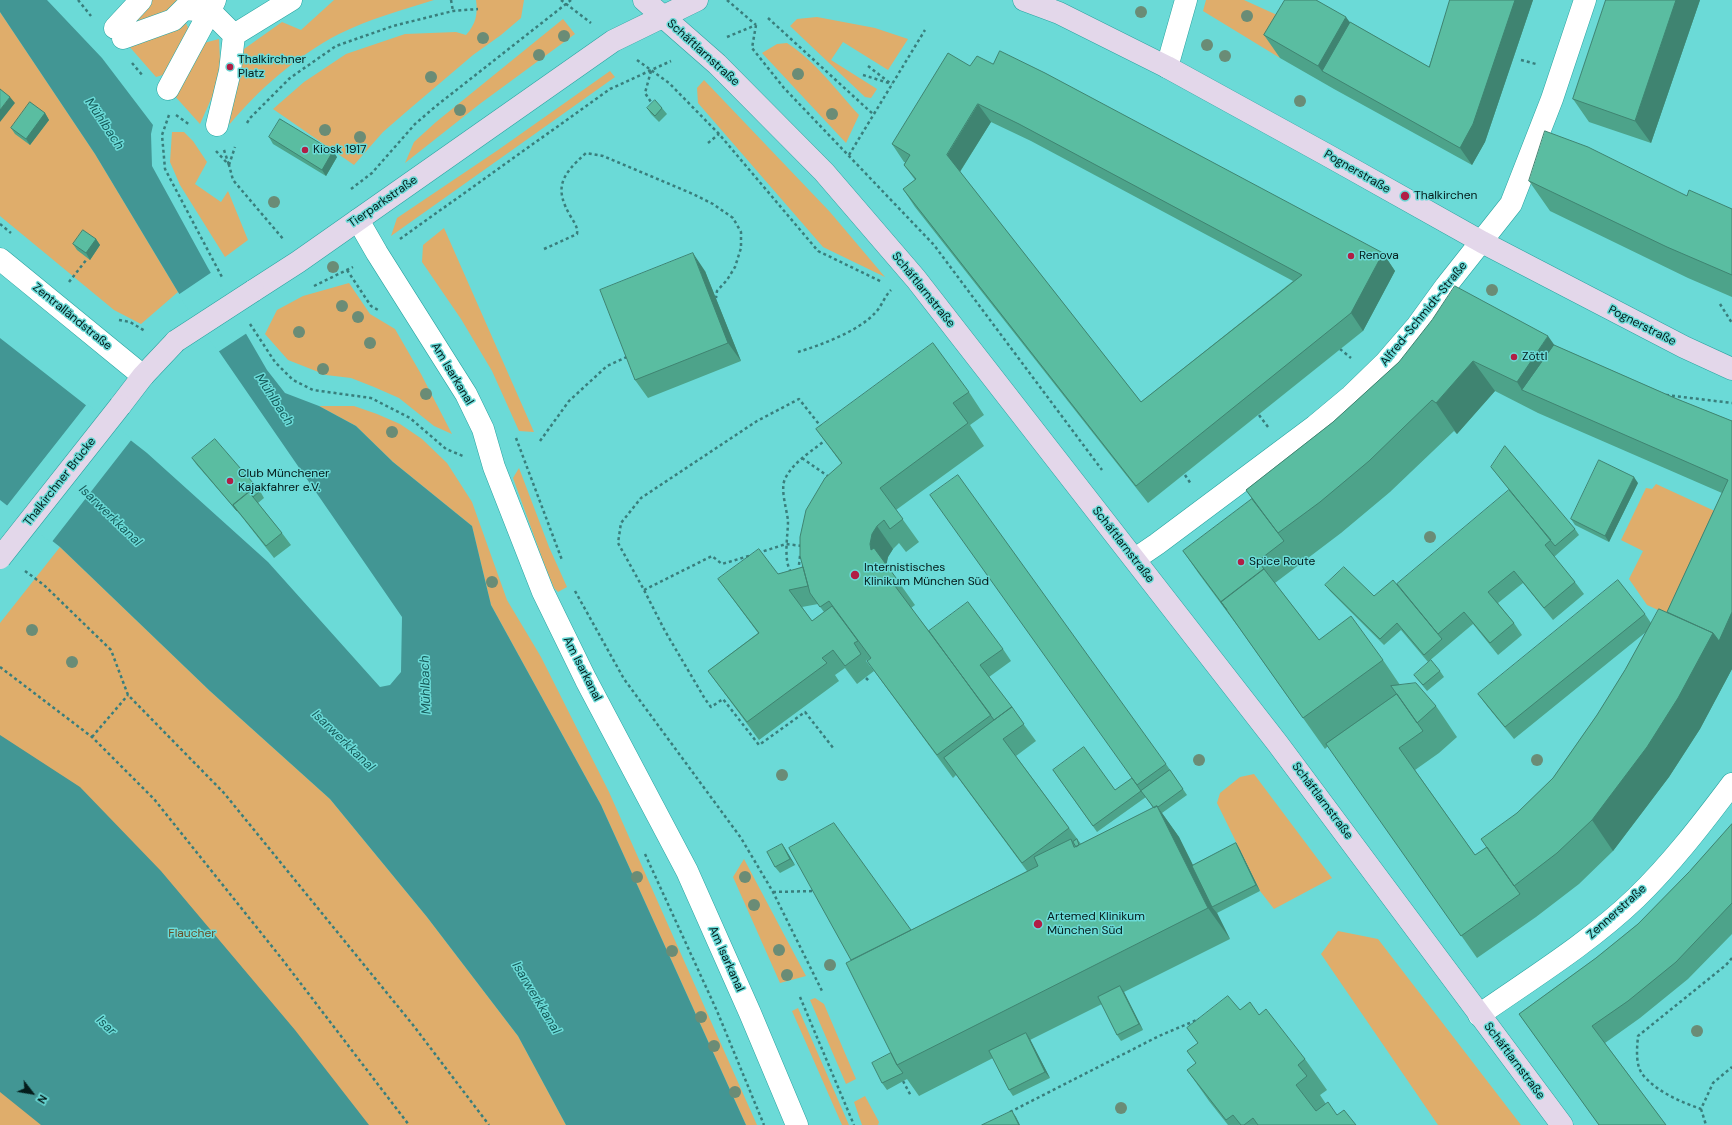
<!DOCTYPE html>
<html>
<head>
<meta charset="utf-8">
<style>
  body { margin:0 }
  #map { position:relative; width:1732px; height:1125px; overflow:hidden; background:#6bdad7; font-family:"DM Sans",sans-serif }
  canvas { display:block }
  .north { position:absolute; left:12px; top:1073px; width:40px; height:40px; -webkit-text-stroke:3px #6bdad7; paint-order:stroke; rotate:121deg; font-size:11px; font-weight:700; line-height:16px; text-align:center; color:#041c1b }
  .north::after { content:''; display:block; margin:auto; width:14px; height:18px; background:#041c1b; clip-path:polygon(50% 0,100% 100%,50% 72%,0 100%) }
</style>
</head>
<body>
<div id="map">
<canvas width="1732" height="1125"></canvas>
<div class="north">N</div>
</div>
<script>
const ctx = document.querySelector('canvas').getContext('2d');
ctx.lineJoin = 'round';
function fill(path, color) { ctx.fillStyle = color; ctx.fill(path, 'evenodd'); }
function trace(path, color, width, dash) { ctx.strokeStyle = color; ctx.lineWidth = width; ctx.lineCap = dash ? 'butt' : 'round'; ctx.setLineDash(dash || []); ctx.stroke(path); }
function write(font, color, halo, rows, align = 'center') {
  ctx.font = font + ' "DM Sans",sans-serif'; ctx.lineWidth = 3; ctx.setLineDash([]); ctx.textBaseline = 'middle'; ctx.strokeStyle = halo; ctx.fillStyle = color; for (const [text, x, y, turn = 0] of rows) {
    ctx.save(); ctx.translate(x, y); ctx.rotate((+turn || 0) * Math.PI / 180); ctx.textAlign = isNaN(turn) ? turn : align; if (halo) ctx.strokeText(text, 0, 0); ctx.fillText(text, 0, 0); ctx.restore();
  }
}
fill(new Path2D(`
  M151,0H177L170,17L131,24Z
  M334,0H434C402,10 369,19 339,34C298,55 258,90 229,125L244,49L282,22L301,30Z
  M476,0H524L521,18L501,35L473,55L406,112L383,132L354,165L273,109L304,82L346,54L405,34L456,32L466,35C476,24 478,14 476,0Z
  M1206,0H1244L1299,25L1280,58L1203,11Z
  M0,12L95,154L178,292L141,324L114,310L0,216Z
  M817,17L875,28L908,39L888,70L843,42L831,60L877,89L871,98L865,97L790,26L797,19Z
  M563,19L575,34L481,103L405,163L414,142L436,122Z
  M179,22L186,23L189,30L173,72L156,77L128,45Z
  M219,39L220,62L216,88L200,124L173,94L200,44Z
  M787,43C815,61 837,91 859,115L846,143L762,53L777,44Z
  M610,71L615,77L391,236L397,218L498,150Z
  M704,80L830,212L885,277L823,247L698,103L697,88Z
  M172,132H184L193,141L207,162L195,184L221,202L228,191L248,240L225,257L180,185L170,162Z
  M444,228L534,432L519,431L492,371L461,319L422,262L423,245Z
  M349,283L370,314L395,329L421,374L452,434L434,426L399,398L374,387L351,378L326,375L288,360L265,334L277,310L303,296Z
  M319,406H354L377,414L400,424L422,439L447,463L472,502L507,600L541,657L609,792L757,1125H746L601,805L491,605L472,526L393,462L356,426Z
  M519,468L549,547L567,587L558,592L554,588L545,566L513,478Z
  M1656,484L1719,513L1667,614L1647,605L1629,579L1643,551L1621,540L1646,488L1652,489Z
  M60,547L210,691L330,799L427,917L518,1036L566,1125H0V623Z
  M1254,774L1332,878L1274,909L1260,891L1217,803L1220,793L1240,777Z
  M744,859L806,976L780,983L733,877Z
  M1338,931L1378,939L1521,1125H1438L1321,954Z
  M815,998L824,1004L856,1079L846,1084L810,1000Z
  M798,1008L849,1125H842L792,1011Z
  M865,1096L879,1122L878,1125H862L854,1102Z`), '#dfad6b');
fill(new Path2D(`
  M0,0H47L102,58L153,125L151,134L152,166L208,268L267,370L285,393L319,406L356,426L393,462L472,526L491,605L601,805L746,1125H566L518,1036L427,917L330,799L210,691L60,547L0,500V338L147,453L268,562L380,687L390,685L401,672L402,617L178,292L95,154L0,12Z
  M0,735L80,787L161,871L295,1030L369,1125H41L0,1092Z`), '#429694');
fill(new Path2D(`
  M212,272L247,333L218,352L178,295Z
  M87,404L132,439L51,543L6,507Z`), '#6bdad7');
const street = new Path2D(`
  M215,0L210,11L234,35L230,71L217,125
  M115,28L141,0
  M234,35L291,0
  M123,38L173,20L184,9L210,11L168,89
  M1167,67L1186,0
  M358,220L377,253L466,394L483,429L494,467L543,592L586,680L687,871L750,1013L797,1125
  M0,259L143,376
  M1135,559L1157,544L1315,426L1351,396L1385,363L1417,326L1446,286L1511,204L1552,99L1585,0
  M1479,1015C1532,978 1589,943 1636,898C1671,864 1702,824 1732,784`);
const secondary = new Path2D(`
  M644,0L717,64L824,172L916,279L1278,744L1562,1125
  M1024,0L1059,13L1167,67L1327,155L1482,242L1684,347L1732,369
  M253,291L298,262L613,41L697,0
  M120,406L143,376L176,341`);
trace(street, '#29a3a0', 23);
trace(secondary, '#29a3a0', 23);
trace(new Path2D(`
  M78,0L91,16
  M451,0L453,11
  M561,0L591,23
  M727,0L756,25
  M768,18L874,115
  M756,25L752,48L784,88L934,245L1102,470
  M727,37L756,25
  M637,60L669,83L719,134L818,251L882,282
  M1521,60L1536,64
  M132,63L143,76
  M868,66L890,83
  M651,71L645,93L653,105
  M863,75L892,84
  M169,115L162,135L165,169L223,279
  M176,115L190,125
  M247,123L250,118L290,78L336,46L393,26L453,11L478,9
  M708,143L719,134
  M224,150L229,165
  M216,151L229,165L233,180L284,240
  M849,155L925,30
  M229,165L235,147
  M351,189L372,173L415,124L436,106L571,0
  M0,224L11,233
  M400,239L610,89L671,61
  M544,249L577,234C578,227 574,222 571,217C553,187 562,175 586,153L603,156L693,194L713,204L733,218L741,232V248L735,267L727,280L717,291L716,298
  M347,270L371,306L380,311
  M69,282L87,259
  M314,286L353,267
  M1720,304L1732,323
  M119,320L130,322L145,331
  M250,324L275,362L293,380L313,390L371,398L410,418L446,449L463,456
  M1340,349L1351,358
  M798,352C821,345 859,331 875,313C882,306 884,297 891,290
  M1666,395L1732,403
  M1259,415L1268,427
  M822,428L799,399L757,421L641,498L621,523L618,543L644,590L665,631L705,699L711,707L723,699L759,745L805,712L834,749
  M516,438L562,560
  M540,441L569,401L607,366L629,356
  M802,458L829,477
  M1185,475L1191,484
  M758,553L786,544L802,546
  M800,556L799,565L806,566
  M25,571L44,585L111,650L128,695L224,793L413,1025L489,1125
  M791,572C783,560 788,535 788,521C787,510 780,489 785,479C793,462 812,451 827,439
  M644,590L712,556L722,564L752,555
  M575,591L624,679L741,838L773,892L822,991
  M0,667L92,737L154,799L282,959L409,1125
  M866,678L870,682
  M92,737L128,695
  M645,854L717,1011L764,1125
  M773,892L815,891
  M1732,958L1726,965L1638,1036C1637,1048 1635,1065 1643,1075C1657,1092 1681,1102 1701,1109L1713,1083L1732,1067
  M800,997L854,1125
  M903,1081L911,1096
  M1701,1109L1706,1125
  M1010,1112L1159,1036L1199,1019`), '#397e7c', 2.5, [3, 3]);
trace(street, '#fff', 22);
trace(secondary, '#e3d7ea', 22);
const secondaryBridge = new Path2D(`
  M176,341L253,291
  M0,558L120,406`);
trace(secondaryBridge, '#29a3a0', 23, []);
trace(secondaryBridge, '#e3d7ea', 22);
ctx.fillStyle = '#6a8c76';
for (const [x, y] of [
  [1141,12],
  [1247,16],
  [564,36],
  [483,38],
  [1207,45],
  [539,55],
  [1225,56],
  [798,74],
  [431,77],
  [1300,101],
  [460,110],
  [832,114],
  [325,130],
  [360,137],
  [274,202],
  [333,267],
  [1492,290],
  [342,306],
  [358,317],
  [299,332],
  [370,343],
  [323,369],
  [426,394],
  [392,432],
  [1430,537],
  [492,582],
  [32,630],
  [72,662],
  [1199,760],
  [1537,760],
  [782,775],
  [637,877],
  [745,877],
  [754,905],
  [779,950],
  [672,951],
  [830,965],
  [787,975],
  [701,1017],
  [1697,1031],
  [714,1046],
  [735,1092],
  [1121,1108]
]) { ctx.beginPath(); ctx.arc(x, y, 6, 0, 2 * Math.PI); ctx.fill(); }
fill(new Path2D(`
  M1284,0H1316L1350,22L1429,67L1450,0H1533L1485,142L1472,165L1334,89L1280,58L1264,35L1285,0Z
  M1606,0H1700L1651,143L1589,122L1573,99Z
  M970,66L1383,253L1395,271L1363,331L1148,503L915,207L903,189L915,180L904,165L905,162H904L892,144ZM991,122L1031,141L1293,281L1141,402L960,172Z
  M647,108H662L667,114L659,122L651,114Z
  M45,113L49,120L30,145L15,134L11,128Z
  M269,137L337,157L326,176L273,144Z
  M1529,181L1687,196L1732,209V297L1688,278L1550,211Z
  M96,239L100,245L90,260L77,250L73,244Z
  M705,271L741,361L648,398L635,380Z
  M1554,345L1677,399L1732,421V669L1700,729L1669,777L1613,851L1579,884L1536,917L1534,914L1536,917L1477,958L1328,746L1325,749L1242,632L1199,574L1183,551L1252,499L1246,490L1333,422L1399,362ZM1495,391L1538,413L1722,493L1667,612L1651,623L1645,614L1478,694L1487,706L1514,739L1646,632L1625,670L1597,715L1553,778L1517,813L1487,847L1475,855L1415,770L1439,753L1457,737L1436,706L1400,685L1383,660L1319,640L1275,583L1341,533L1390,492L1454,431L1457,434Z
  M969,392L984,415L970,425L984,446L896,510L919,542L906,552L899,543L893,549L888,557L886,564L915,605L911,608L929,631L1003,649L1011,661L989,677L1036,741L1016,756L1081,844L1153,808L1146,797L1097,832L1053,770L1115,790L1166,764L1187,795L1162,813L1179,837L1193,865L1236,843L1240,850L1260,891L1217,913L1230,939L1124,992L1143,1030L1121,1041L1117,1035L1102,1004L1030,1040L1050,1078L1013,1096L1009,1090L993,1058L919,1096L907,1079L887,1090L882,1083L891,1053L911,930L1027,871L956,775L953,778L883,683L867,661L870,658L866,661L874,671L857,684L845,668L835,675L839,681L759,740L708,671L758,633L718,579L778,574L803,567L841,463L816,429ZM818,604L824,612L812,621L802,607Z
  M192,458L260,491L264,498L258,503L282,533L291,545L274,558L242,517L196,464Z
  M1491,467L1575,529L1579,535L1554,557L1575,582L1584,594L1553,620L1523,583L1498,603L1514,623L1522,635L1498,655L1473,624L1428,662L1401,630L1384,645L1330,591L1325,585L1374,596L1402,590L1397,584L1513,494Z
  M1638,483L1609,542L1575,525L1571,519Z
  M1440,671L1444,677L1427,691L1414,675Z
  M1732,824V934L1688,979L1640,1018L1605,1043L1666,1125H1599L1519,1014L1596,958L1638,924L1689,872Z
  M782,844L786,850L795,865L780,873L775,867Z
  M1240,1010L1259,1015L1305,1059L1327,1090L1320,1095L1326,1104L1337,1115L1356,1125H1228L1209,1101L1187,1070L1196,1063L1187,1051L1198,1043L1187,1028Z`), '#4da38a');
fill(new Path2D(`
  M1515,0H1533L1485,142L1472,165L1460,148Z
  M1676,0H1700L1651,143L1635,121Z
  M1346,17L1362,39L1322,71L1318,66Z
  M10,97L15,103L0,122V110Z
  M978,104L991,122L959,173L947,155Z
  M45,113L49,120L30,145L26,139Z
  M333,151L337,157L326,176L322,170Z
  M96,239L100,245L90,260L86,253Z
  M693,253L705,271L741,361L728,343Z
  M1383,253L1395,271L1363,331L1351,313Z
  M1548,336L1570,367L1522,390L1517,382Z
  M1473,361L1495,391L1457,434L1436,403Z
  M1634,477L1638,483L1609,542L1605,536Z
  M877,526L893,549L888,557L886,567L871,550L870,544L872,534Z
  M1732,612V669L1700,729L1669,777L1613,851L1592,820L1713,633Z
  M1157,806L1179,837L1213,906L1212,907L1217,913L1230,939L1208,908Z
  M1236,843L1240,850L1260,891L1256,885Z
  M782,844L786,850L795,865L790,859Z
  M1120,986L1124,992L1143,1030L1139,1024Z
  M1026,1033L1030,1039L1050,1078L1045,1072Z
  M1012,1111L1016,1117L1020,1125H1019Z`), '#3f8471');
const building = new Path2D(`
  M1285,0H1316L1346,17L1318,66L1264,35Z
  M1450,0H1515L1473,124L1460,148L1322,71L1350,22L1429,67Z
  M1606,0H1676L1635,121L1573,99Z
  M1000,51L1045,73L1383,253L1351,313L1136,486L903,189L916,179L904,165L910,155L892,144L948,53L970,66L977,56L993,64ZM978,104L1019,124L1302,275L1141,402L947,155Z
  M0,89L10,97L0,110Z
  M655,100L662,108L655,116L647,108Z
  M30,102L45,113L26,139L11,128Z
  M280,119L333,151L322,170L269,137Z
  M1545,131L1588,147L1687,196L1689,190L1732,209V275L1667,247L1529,181Z
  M83,230L96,239L86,253L73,244Z
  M693,253L728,343L635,380L600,290Z
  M1455,286L1548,336L1517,382L1473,361L1436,403L1432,400L1369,461L1320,502L1278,533L1246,490L1333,422L1399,362L1432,320Z
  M933,343L969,392L953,403L968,423L880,488L903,519L890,529L884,520L877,526L872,534L870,544L871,550L874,548L899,582L895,586L991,715L937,755L867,661L871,658L829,601L820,607L810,593L800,556V537L806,510L825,478L842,463L816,429Z
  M1554,345L1677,399L1732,421V612L1719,641L1713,633L1667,612L1728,480L1522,390Z
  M215,439L260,491L253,497L249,492L233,505L237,511L192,458Z
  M1505,446L1575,529L1555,546L1491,467Z
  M1599,460L1634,477L1605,536L1571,519Z
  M958,475L1166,764L1137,785L930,495Z
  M1509,490L1551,540L1545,545L1575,582L1544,608L1514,571L1488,592L1514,623L1490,643L1464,612L1438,634L1397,584Z
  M249,492L282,533L266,546L233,505Z
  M1252,499L1284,541L1258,561L1264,569L1221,602L1227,610L1183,551Z
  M759,549L778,574L803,567L808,586L789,590L812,621L832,606L858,641L854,643L861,654L845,666L833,650L822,658L827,663L747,722L708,671L759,633L718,579Z
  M1344,567L1374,596L1393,580L1442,639L1424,655L1397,623L1380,639L1325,585Z
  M1264,569L1319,640L1351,616L1383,660L1303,718L1221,602Z
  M1618,580L1645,614L1505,727L1478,694Z
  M968,602L1003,649L980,665L1012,707L994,720L929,631Z
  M1659,609L1713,633L1678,698L1647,747L1592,820L1557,853L1514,886L1481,839L1517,813L1553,778L1597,715L1625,670Z
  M1431,660L1440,671L1423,685L1414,675Z
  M1416,683L1436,706L1417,723L1391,686Z
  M1397,694L1423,731L1399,748L1475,855L1487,847L1520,894L1461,936L1326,744Z
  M1012,707L1024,724L1003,739L1069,828L1022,863L944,758Z
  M1084,747L1115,790L1132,778L1141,791L1093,826L1053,770Z
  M1170,770L1183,789L1158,807L1157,806L1154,808L1141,791Z
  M1157,806L1208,908L897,1065L846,963L1038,866L1034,857L1071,839L1074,847Z
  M834,823L911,930L851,960L789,848Z
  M1732,824V903L1676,962L1628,1001L1592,1026L1666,1125H1599L1519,1014L1596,958L1638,924L1689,872Z
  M1077,839L1079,845L1076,847L1073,842Z
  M1236,843L1256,885L1212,907L1192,866Z
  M782,844L790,859L775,867L767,852Z
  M1120,986L1139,1024L1117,1035L1098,997Z
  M1228,996L1240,1010L1250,1002L1259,1015L1266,1009L1305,1059L1298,1065L1307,1076L1296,1085L1316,1111L1328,1102L1337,1115L1344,1110L1356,1125H1258L1253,1118L1244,1125H1241L1233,1115L1226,1120L1187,1070L1196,1063L1187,1051L1198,1043L1187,1028Z
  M1026,1033L1045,1072L1009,1090L989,1051Z
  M891,1053L897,1065L903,1073L882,1083L872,1063Z
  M1012,1111L1019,1125H982Z`);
fill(building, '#5abda1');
trace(building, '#3f8471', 1);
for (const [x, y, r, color] of [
  [230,67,4,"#b11e45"],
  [305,150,4,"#b11e45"],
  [1405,196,5,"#b11e45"],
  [1351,256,4,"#b11e45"],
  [1514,357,4,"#b11e45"],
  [230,481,4,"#b11e45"],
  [1241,562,4,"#b11e45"],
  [855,575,5,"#b11e45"],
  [1038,924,5,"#b11e45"]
]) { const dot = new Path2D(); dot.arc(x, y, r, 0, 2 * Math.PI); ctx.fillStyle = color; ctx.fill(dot); trace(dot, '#6bdad7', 1.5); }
write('12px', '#041c1b', '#6bdad7', [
  ["Schäftlarnstraße",703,53,42],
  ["Pognerstraße",1357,172,30],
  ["Tierparkstraße",383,202,-35],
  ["Schäftlarnstraße",923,290,51],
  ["Alfred-Schmidt-Straße",1424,314,-51],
  ["Zentralländstraße",72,317,39],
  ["Pognerstraße",1642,326,27],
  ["Am Isarkanal",452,374,59],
  ["Thalkirchner Brücke",60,482,-52],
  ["Schäftlarnstraße",1123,545,52],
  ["Am Isarkanal",582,669,63],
  ["Schäftlarnstraße",1322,801,53],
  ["Zennerstraße",1617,912,-42],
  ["Am Isarkanal",726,959,66],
  ["Schäftlarnstraße",1514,1061,53]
]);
write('12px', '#041c1b', '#6bdad7', [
  ["Thalkirchner",238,60],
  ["Platz",238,74],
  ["Kiosk 1917",313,150],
  ["Thalkirchen",1414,196],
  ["Renova",1359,256],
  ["Zöttl",1522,357],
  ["Club Münchener",238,474],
  ["Kajakfahrer e.V.",238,488],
  ["Spice Route",1249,562],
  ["Internistisches",864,568],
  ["Klinikum München Süd",864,582],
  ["Artemed Klinikum",1047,917],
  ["München Süd",1047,931]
], 'left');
write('12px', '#694d26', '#6bdad7', [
  ["Flaucher",192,934]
]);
write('italic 13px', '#165b5a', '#6bdad7', [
  ["Mühlbach",104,124,56],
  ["Mühlbach",274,400,57],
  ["Isarwerkkanal",110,516,44],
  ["Mühlbach",426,685,-92],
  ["Isarwerkkanal",343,741,44],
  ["Isarwerkkanal",536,998,59],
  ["Isar",106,1026,43]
]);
</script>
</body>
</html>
